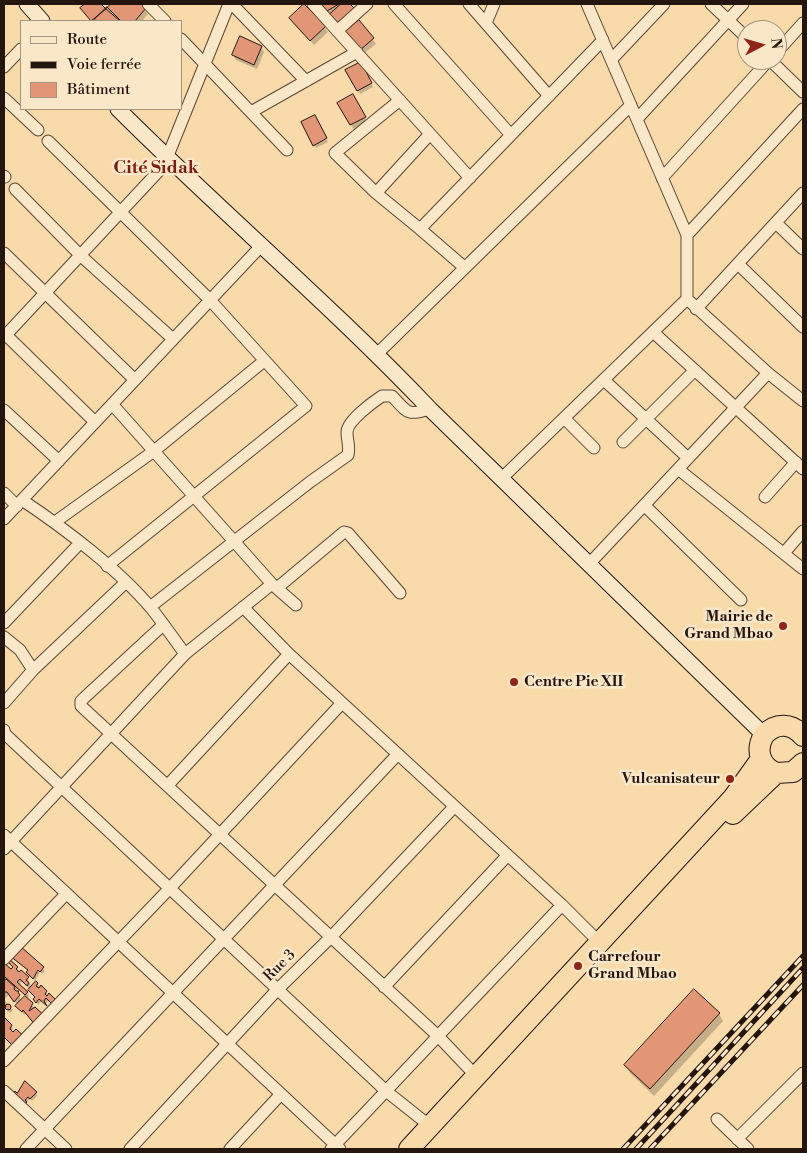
<!DOCTYPE html>
<html>
<head>
<meta charset="utf-8">
<style>
  body { margin:0 }
  #map { position:relative; width:807px; height:1153px; overflow:hidden; background:#f8daab; font-family:"Libre Bodoni",serif }
  canvas { display:block }
  .frame { position:absolute; inset:0; border:5px solid #24150f; pointer-events:none }
  .legend { position:absolute; left:20px; top:20px; width:162px; height:90px; box-sizing:border-box; background:#fae7c8; border:1px solid #a4937e; margin:0; padding:6px 9px; list-style:none; font-size:15px; color:#24150f }
  .legend li { display:flex; align-items:center; gap:10px; height:25px }
  .legend b { width:25px; border:1px solid #a4937e }
  .north { position:absolute; left:737px; top:20px; width:50px; height:50px; box-sizing:border-box; background:#fae7c8; border:1px solid #a4937e; border-radius:50%; rotate:84deg; font-size:14px; font-weight:700; line-height:20px; text-align:center; color:#24150f }
  .north::after { content:''; display:block; margin:auto; width:18px; height:22px; background:#8f2418; clip-path:polygon(50% 0,100% 100%,50% 72%,0 100%) }
</style>
</head>
<body>
<div id="map">
<canvas width="807" height="1153"></canvas>
<div class="frame"></div>
<ul class="legend">
<li><b style="height:6px;background:#fae7c8"></b>Route</li>
<li><b style="height:6px;background:#24150f"></b>Voie ferrée</li>
<li><b style="height:14px;background:#e19775"></b>Bâtiment</li>
</ul>
<div class="north">N</div>
</div>
<script>
const ctx = document.querySelector('canvas').getContext('2d');
ctx.lineJoin = 'round';
function fill(path, color) { ctx.fillStyle = color; ctx.fill(path, 'evenodd'); }
function trace(path, color, width, dash) { ctx.strokeStyle = color; ctx.lineWidth = width; ctx.lineCap = dash ? 'butt' : 'round'; ctx.setLineDash(dash || []); ctx.stroke(path); }
function write(font, color, halo, rows, align = 'center') {
  ctx.font = font + ' "Libre Bodoni",serif'; ctx.lineWidth = 5; ctx.setLineDash([]); ctx.textBaseline = 'middle'; ctx.strokeStyle = halo; ctx.fillStyle = color; for (const [text, x, y, turn = 0] of rows) {
    ctx.save(); ctx.translate(x, y); ctx.rotate((+turn || 0) * Math.PI / 180); ctx.textAlign = isNaN(turn) ? turn : align; if (halo) ctx.strokeText(text, 0, 0); ctx.fillText(text, 0, 0); ctx.restore();
  }
}
fill(new Path2D(`
  M87,4H100L105,10L111,4H139L148,14L142,21H92L81,8Z
  M305,4L328,32L314,45L290,18Z
  M323,4H349L356,12L331,15Z
  M359,22L376,44L362,55L348,38Z
  M261,47L264,52L257,69L236,60L233,55Z
  M360,63L373,87L360,94L347,70Z
  M353,96L367,122L354,130L339,103Z
  M314,117L328,142L316,148L303,123Z
  M20,947L45,971L42,974L40,972L35,981L29,971L12,956Z
  M4,965L11,971L17,968L20,973L28,978L31,988L36,983L46,992L55,1007L48,1001L45,1004L42,1001L38,1005L30,989L22,982L19,985L27,992L29,996L26,999L35,1009L24,1015L10,994L4,999V984L7,980L4,976ZM18,989L26,996L22,1000L15,992Z
  M4,1000L13,1010L10,1013L6,1008Z
  M719,1014L723,1021L654,1096L630,1073L625,1065Z
  M4,1019L13,1029L11,1032L16,1049L4,1038Z
  M36,1092L37,1096L32,1101L30,1099L26,1103L28,1106L11,1103Z`), '#0003');
const building = new Path2D(`
  M85,4H101L106,9L91,21L80,8Z
  M111,4H141L146,8L135,21H120L106,9Z
  M304,4L326,26L310,41L289,18Z
  M322,4H339L327,11Z
  M341,4H350L357,11L340,27L329,15Z
  M107,7L121,21H93Z
  M359,20L374,38L359,51L344,33Z
  M240,36L262,46L254,65L232,55Z
  M361,62L372,83L357,91L345,70Z
  M353,94L366,117L350,125L337,103Z
  M315,115L327,138L313,146L301,122Z
  M20,946L44,967L40,972L38,970L33,979L26,972L28,970L10,956Z
  M8,958L18,967L16,969L19,972L21,970L29,977L26,980L29,983L27,986L20,979L17,982L28,992L25,995L4,976V963L11,969L13,967L6,960Z
  M6,979L15,987L14,989L16,991H19L18,992L20,995L14,1002L7,992H4V982Z
  M36,981L38,983L36,986L39,988L41,985L47,991L45,994L47,996L49,993L56,1000L52,1004L46,998L44,1001L47,1006L39,999L36,1003L33,999L35,997L28,990Z
  M694,989L720,1013L650,1089L624,1065Z
  M25,996L33,1003L29,1011L35,1007L45,1016L36,1026L23,1010L22,1012L15,1006Z
  M5 1007a3 3 0 1 1 6 0a3 3 0 1 1-6 0Z
  M4,1017L12,1025L10,1029L13,1032L16,1029L26,1038L13,1046L4,1037Z
  M25,1081L37,1092L30,1099L28,1097L25,1100L27,1102L19,1110L8,1100L15,1091L17,1093Z`);
fill(building, '#e19775');
trace(building, '#24150f', 1);
const street = new Path2D(`
  M148,4L165,21
  M232,4L306,81
  M313,4L470,178
  M394,4L511,135
  M469,4L549,96
  M587,4L687,235V299L768,373L803,401
  M711,4L747,38
  M486,23L494,4
  M337,31L367,4
  M181,39L287,150
  M777,52L803,23
  M612,59L664,4
  M770,60L803,92
  M4,67L21,49
  M4,98L38,130
  M400,100L335,153L376,193L420,229
  M251,112L357,52
  M637,119L743,4
  M48,141L210,300L306,406L107,566
  M167,158L229,4
  M4,176L5,177
  M662,178L769,60
  M15,189L80,255L173,339
  M376,193L430,134
  M776,223L803,249
  M687,235L803,109
  M4,253L135,380
  M738,264L803,327
  M464,267L420,229L603,40
  M696,309L803,193
  M653,332L803,469
  M4,333L95,422
  M4,337L169,160
  M377,354L631,105
  M604,380L688,458
  M112,404L272,584L296,605
  M4,410L59,461
  M564,418L594,448
  M623,442L695,370
  M678,469L803,569
  M502,478L687,299
  M4,493L17,506
  M765,497L796,462
  M22,500C64,528 118,569 151,608C163,623 174,639 185,654
  M644,505L741,600
  M4,519L262,245
  M55,522L154,451L264,361
  M784,553L803,531
  M589,564L768,373
  M277,588L344,532L348,533L400,593
  M150,607L310,482L348,455C350,446 347,441 347,432C347,421 373,402 382,396H392C408,413 407,416 430,409
  M243,607L289,654L562,905
  M4,623L80,543
  M163,625L84,698L81,701V706L438,1036L476,1076
  M4,637L20,650L33,670L4,703
  M33,670L125,583
  M4,730L5,734L386,1091L430,1126
  M168,785L289,654
  M4,835L340,1149
  M4,849L185,654L272,584
  M4,959L66,894
  M384,987L507,856
  M4,1061L170,888L342,703
  M4,1091L66,1149
  M717,1119L748,1149
  M737,1139L803,1073
  M26,1149L398,754
  M130,1149L277,990L331,937L454,807
  M230,1149L281,1094
  M331,1149L562,905L600,943`);
const secondary = new Path2D(`
  M27,4L42,21
  M118,109C220,211 330,304 430,409L764,735`);
const highway = new Path2D(`
  M803,736C792,723 776,722 764,735C755,750 760,766 776,773L793,772L803,763
  M733,814L776,773
  M409,1149L733,798L761,759`);
trace(street, '#594636', 13);
trace(secondary, '#24150f', 17);
trace(highway, '#24150f', 22);
trace(street, '#fae7c8', 11);
trace(secondary, '#fae7c8', 15);
trace(highway, '#f8daab', 20);
const rail = new Path2D(`
  M623,1149L803,956
  M636,1149L803,968
  M650,1149L803,985`);
trace(rail, '#24150f', 5);
trace(rail, '#fae7c8', 3, [9]);
for (const [x, y, r, color] of [
  [783,626,5,"#8f2418"],
  [514,682,5,"#8f2418"],
  [730,779,5,"#8f2418"],
  [578,966,5,"#8f2418"]
]) { const dot = new Path2D(); dot.arc(x, y, r, 0, 2 * Math.PI); ctx.fillStyle = color; ctx.fill(dot); trace(dot, '#fae7c8', 2); }
write('bold 15px', '#24150f', '#fae7c8', [
  ["Mairie de",773,617],
  ["Grand Mbao",773,634],
  ["Centre Pie XII",524,682,"left"],
  ["Vulcanisateur",720,779],
  ["Carrefour",588,957,"left"],
  ["Grand Mbao",588,974,"left"]
], 'right');
write('15px', '#24150f', '#fae7c8', [
  ["Rue 3",280,966,-45]
]);
write('bold 18px', '#7a1f14', '#fae7c8', [
  ["Cité Sidak",156,169]
]);
</script>
</body>
</html>
